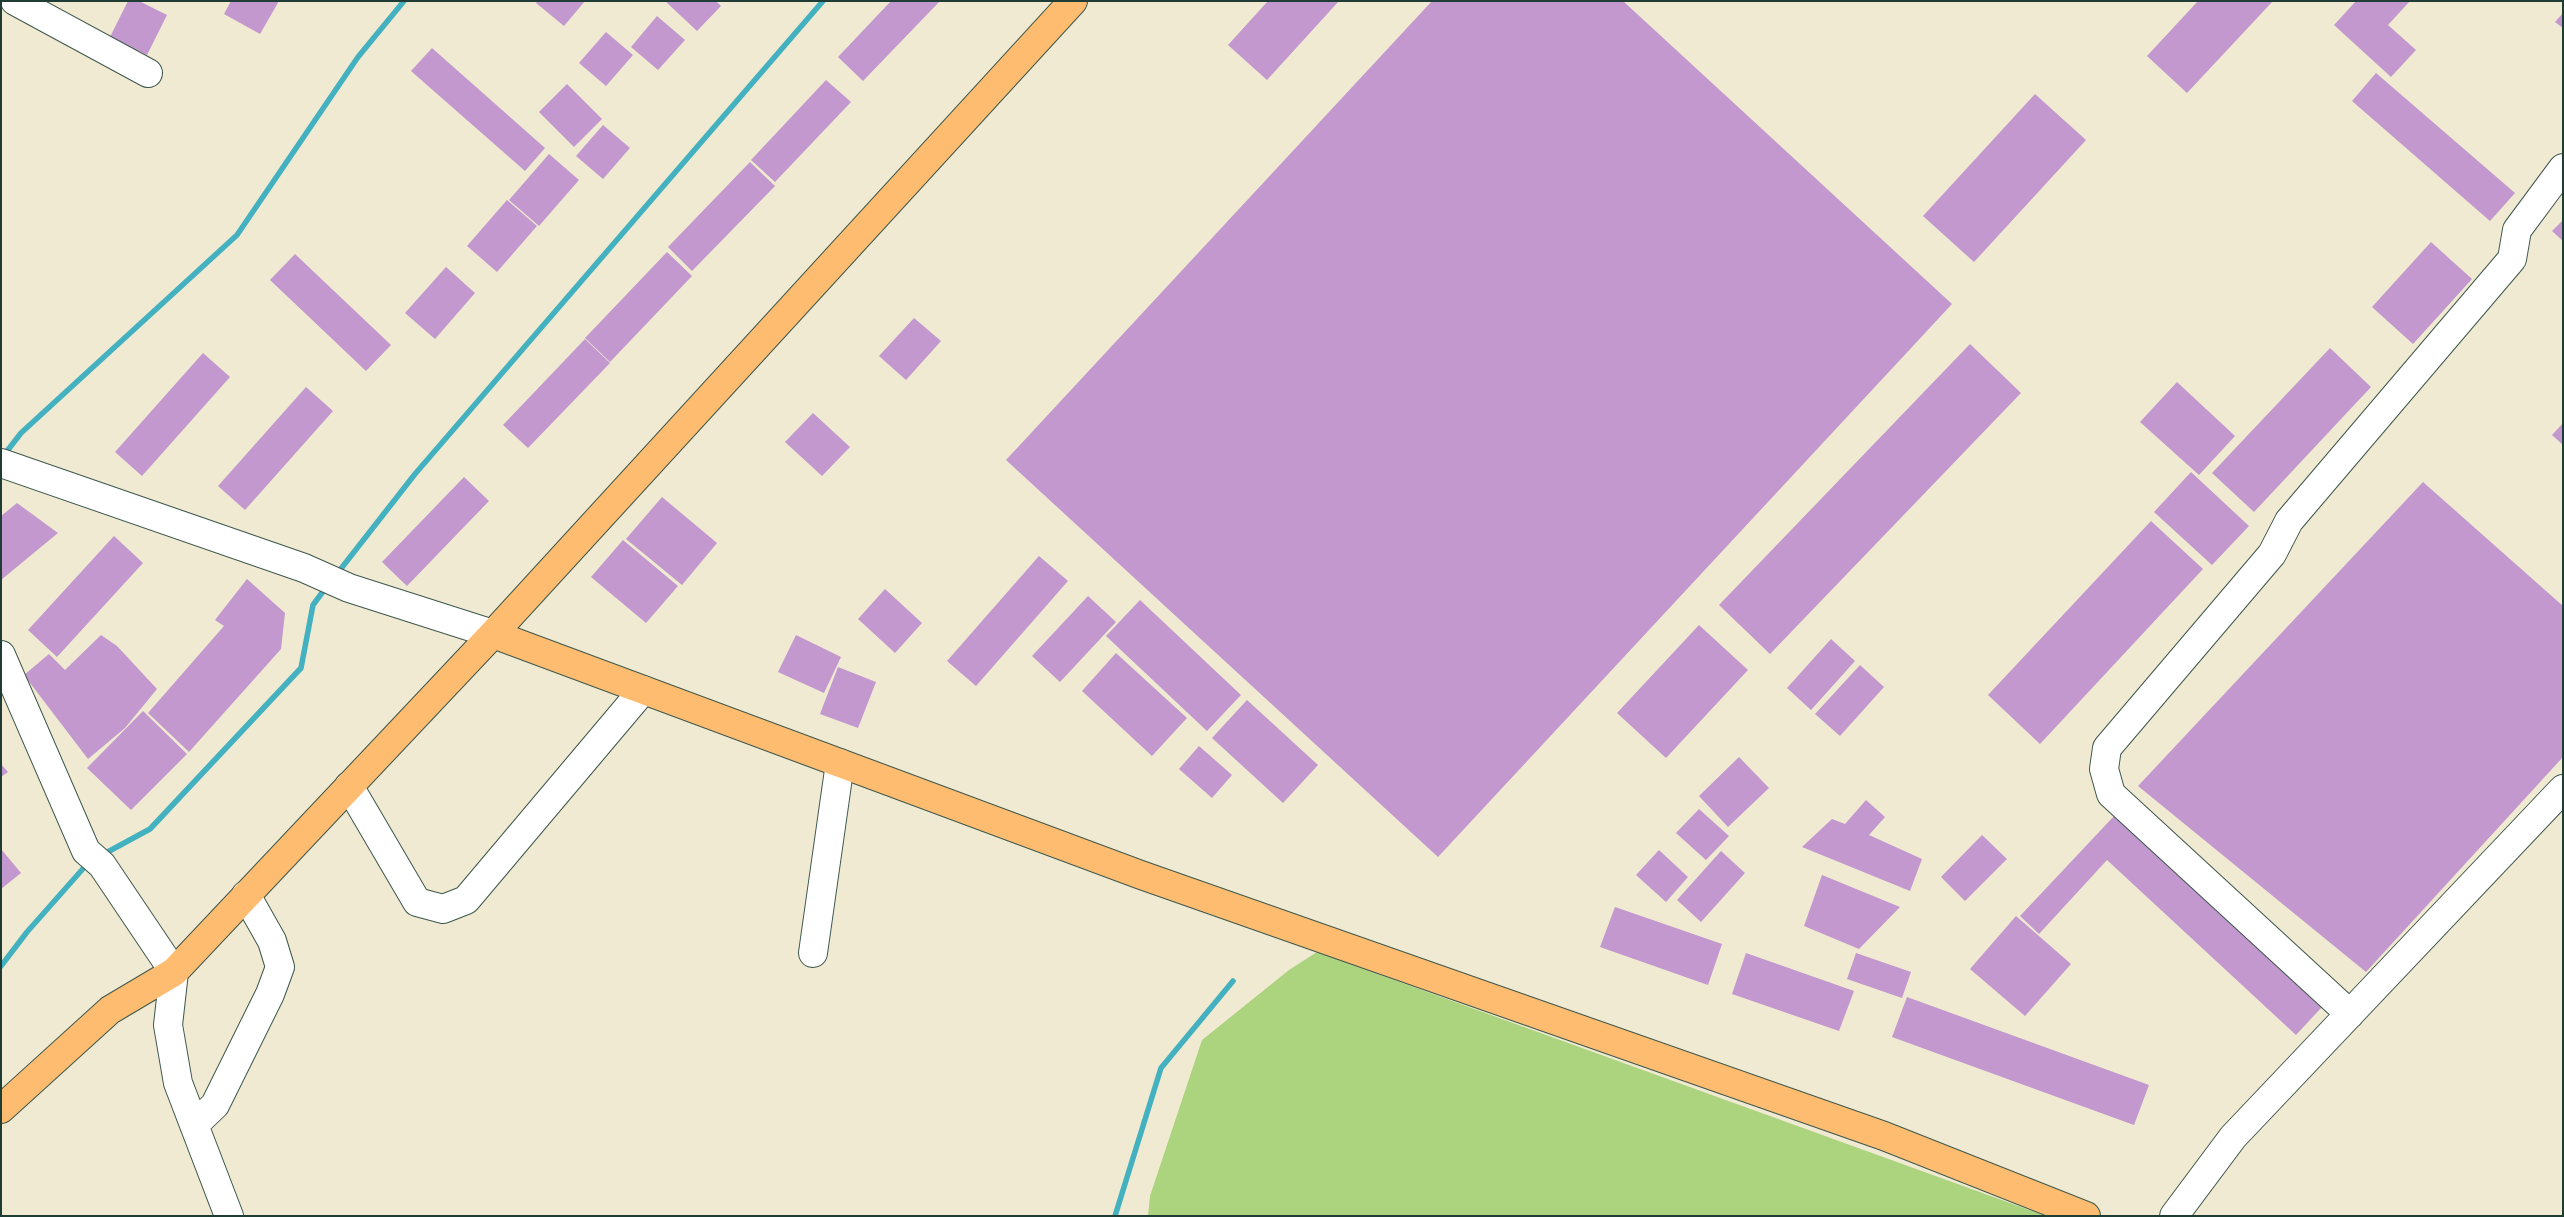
<!DOCTYPE html>
<html>
<head>
<meta charset="utf-8">
<style>
  body { margin:0 }
  #map { position:relative; width:2564px; height:1217px; overflow:hidden; background:#efead1; font-family:"Sorts Mill Goudy",serif }
  canvas { display:block }
  .frame { position:absolute; inset:0; border:2px solid #1f3d34; pointer-events:none }
</style>
</head>
<body>
<div id="map">
<canvas width="2564" height="1217"></canvas>
<div class="frame"></div>
</div>
<script>
const ctx = document.querySelector('canvas').getContext('2d');
ctx.lineJoin = 'round';
function fill(path, color) { ctx.fillStyle = color; ctx.fill(path, 'evenodd'); }
function trace(path, color, width, dash) { ctx.strokeStyle = color; ctx.lineWidth = width; ctx.lineCap = dash ? 'butt' : 'round'; ctx.setLineDash(dash || []); ctx.stroke(path); }
fill(new Path2D(`
  M1317,952L2046,1216H1148L1150,1196L1202,1040L1289,970Z`), '#acd37e');
trace(new Path2D(`
  M4,455L21,433L237,235L358,57L404,1
  M336,575L415,474L823,1
  M102,855L150,829L301,668L313,605L327,586
  M1,966L27,932L88,863
  M1115,1216L1161,1068L1233,981`), '#43b1bf', 5.5);
fill(new Path2D(`
  M128,1H139L167,15L147,55L110,37Z
  M231,1H279L260,34L224,14Z
  M538,1H585L564,26L536,3Z
  M665,1H716L721,6L697,31Z
  M891,1H940L863,81L838,57Z
  M1268,1H1339L1267,80L1228,45Z
  M1432,1H1623L1952,304L1438,857L1006,460Z
  M2198,1H2273L2187,93L2147,56Z
  M2356,1H2410L2388,25L2416,50L2391,77L2334,25Z
  M2563,13V28L2555,22Z
  M657,16L685,40L658,70L631,47Z
  M606,32L633,55L606,86L579,63Z
  M432,48L545,148L525,171L411,71Z
  M2376,73L2515,193L2490,221L2352,101Z
  M826,80L851,102L775,182L751,160Z
  M567,84L602,119L574,147L539,112Z
  M2035,94L2086,140L1974,262L1923,216Z
  M603,125L630,148L603,179L576,156Z
  M549,154L579,180L539,226L509,200Z
  M750,162L775,186L692,271L668,247Z
  M507,200L537,226L497,272L467,246Z
  M2563,220V241L2552,231Z
  M2431,242L2472,279L2413,344L2372,307Z
  M667,252L692,276L610,362L585,338Z
  M295,254L391,345L366,371L270,280Z
  M446,267L475,293L435,339L405,313Z
  M914,318L941,341L906,380L879,356Z
  M585,339L610,363L528,448L503,425Z
  M1970,344L2021,393L1770,654L1719,605Z
  M2330,348L2371,387L2254,512L2212,473Z
  M203,353L230,377L142,476L115,452Z
  M2177,382L2235,436L2199,475L2140,422Z
  M306,387L333,411L245,510L218,486Z
  M813,413L850,447L822,476L785,442Z
  M2563,423V445L2552,435Z
  M2191,472L2249,526L2212,565L2154,512Z
  M464,477L489,501L407,586L382,562Z
  M2423,482L2563,606V757L2366,972L2138,786Z
  M662,497L717,543L682,585L626,539Z
  M17,503L58,533L1,580V516Z
  M2151,521L2203,569L2040,744L1988,695Z
  M114,536L143,563L57,657L28,630Z
  M623,540L678,586L646,623L591,577Z
  M1039,556L1068,581L976,686L947,661Z
  M247,579L285,613L281,649L189,752L148,713L224,626L215,620Z
  M885,589L922,623L895,653L858,619Z
  M1088,596L1116,622L1060,682L1032,656Z
  M1140,600L1241,695L1207,731L1106,636Z
  M1699,625L1748,670L1666,758L1617,713Z
  M101,635L117,646L157,689L125,728L88,759L24,675L49,654L65,670Z
  M796,635L841,657L824,693L778,672Z
  M1831,639L1855,661L1811,710L1787,688Z
  M1116,653L1187,718L1152,756L1082,691Z
  M1860,665L1884,687L1840,736L1815,714Z
  M838,667L876,682L858,728L820,714Z
  M1247,700L1318,765L1283,803L1212,738Z
  M143,711L187,754L131,810L87,768Z
  M1199,746L1232,775L1212,798L1179,769Z
  M1739,757L1769,788L1728,827L1699,796Z
  M1,764L8,772L1,777Z
  M1866,800L1885,817L1869,835L1922,859L1910,891L1802,847L1832,819L1845,824Z
  M1699,809L1729,836L1706,860L1676,833Z
  M2115,815L2322,1007L2296,1035L2107,860L2039,934L2020,916Z
  M1982,835L2007,859L1965,901L1941,877Z
  M1,849L21,873L1,889Z
  M1659,850L1688,877L1666,902L1636,875Z
  M1721,851L1745,873L1701,922L1677,900Z
  M1822,875L1900,907L1859,949L1804,926Z
  M1615,907L1722,944L1708,985L1600,947Z
  M2016,916L2071,964L2025,1016L1970,969Z
  M1746,953L1854,991L1839,1031L1732,994Z
  M1856,953L1911,972L1902,998L1847,979Z
  M1907,997L2149,1085L2134,1125L1892,1037Z`), '#c298ce');
const minor = new Path2D(`
  M15,1L148,73
  M1,463L304,568L349,588L493,634
  M1,655L86,851L102,865L174,972L168,1025L178,1083L229,1216
  M349,786L417,902L443,909L466,900L643,690
  M813,953L840,763
  M2350,1014L2111,794L2104,769L2107,748L2272,554L2289,521L2512,259L2517,230L2563,168
  M194,1125L215,1105L270,994L280,967L272,941L246,895
  M2174,1216L2233,1137L2563,789`);
const major = new Path2D(`
  M493,634L1141,875L1884,1136L2086,1216
  M1,1109L110,1010L174,972L493,634L1073,1`);
trace(minor, '#3e574c', 30);
trace(major, '#3e574c', 30);
trace(minor, '#fff', 28);
trace(major, '#fdbc70', 28);
</script>
</body>
</html>
